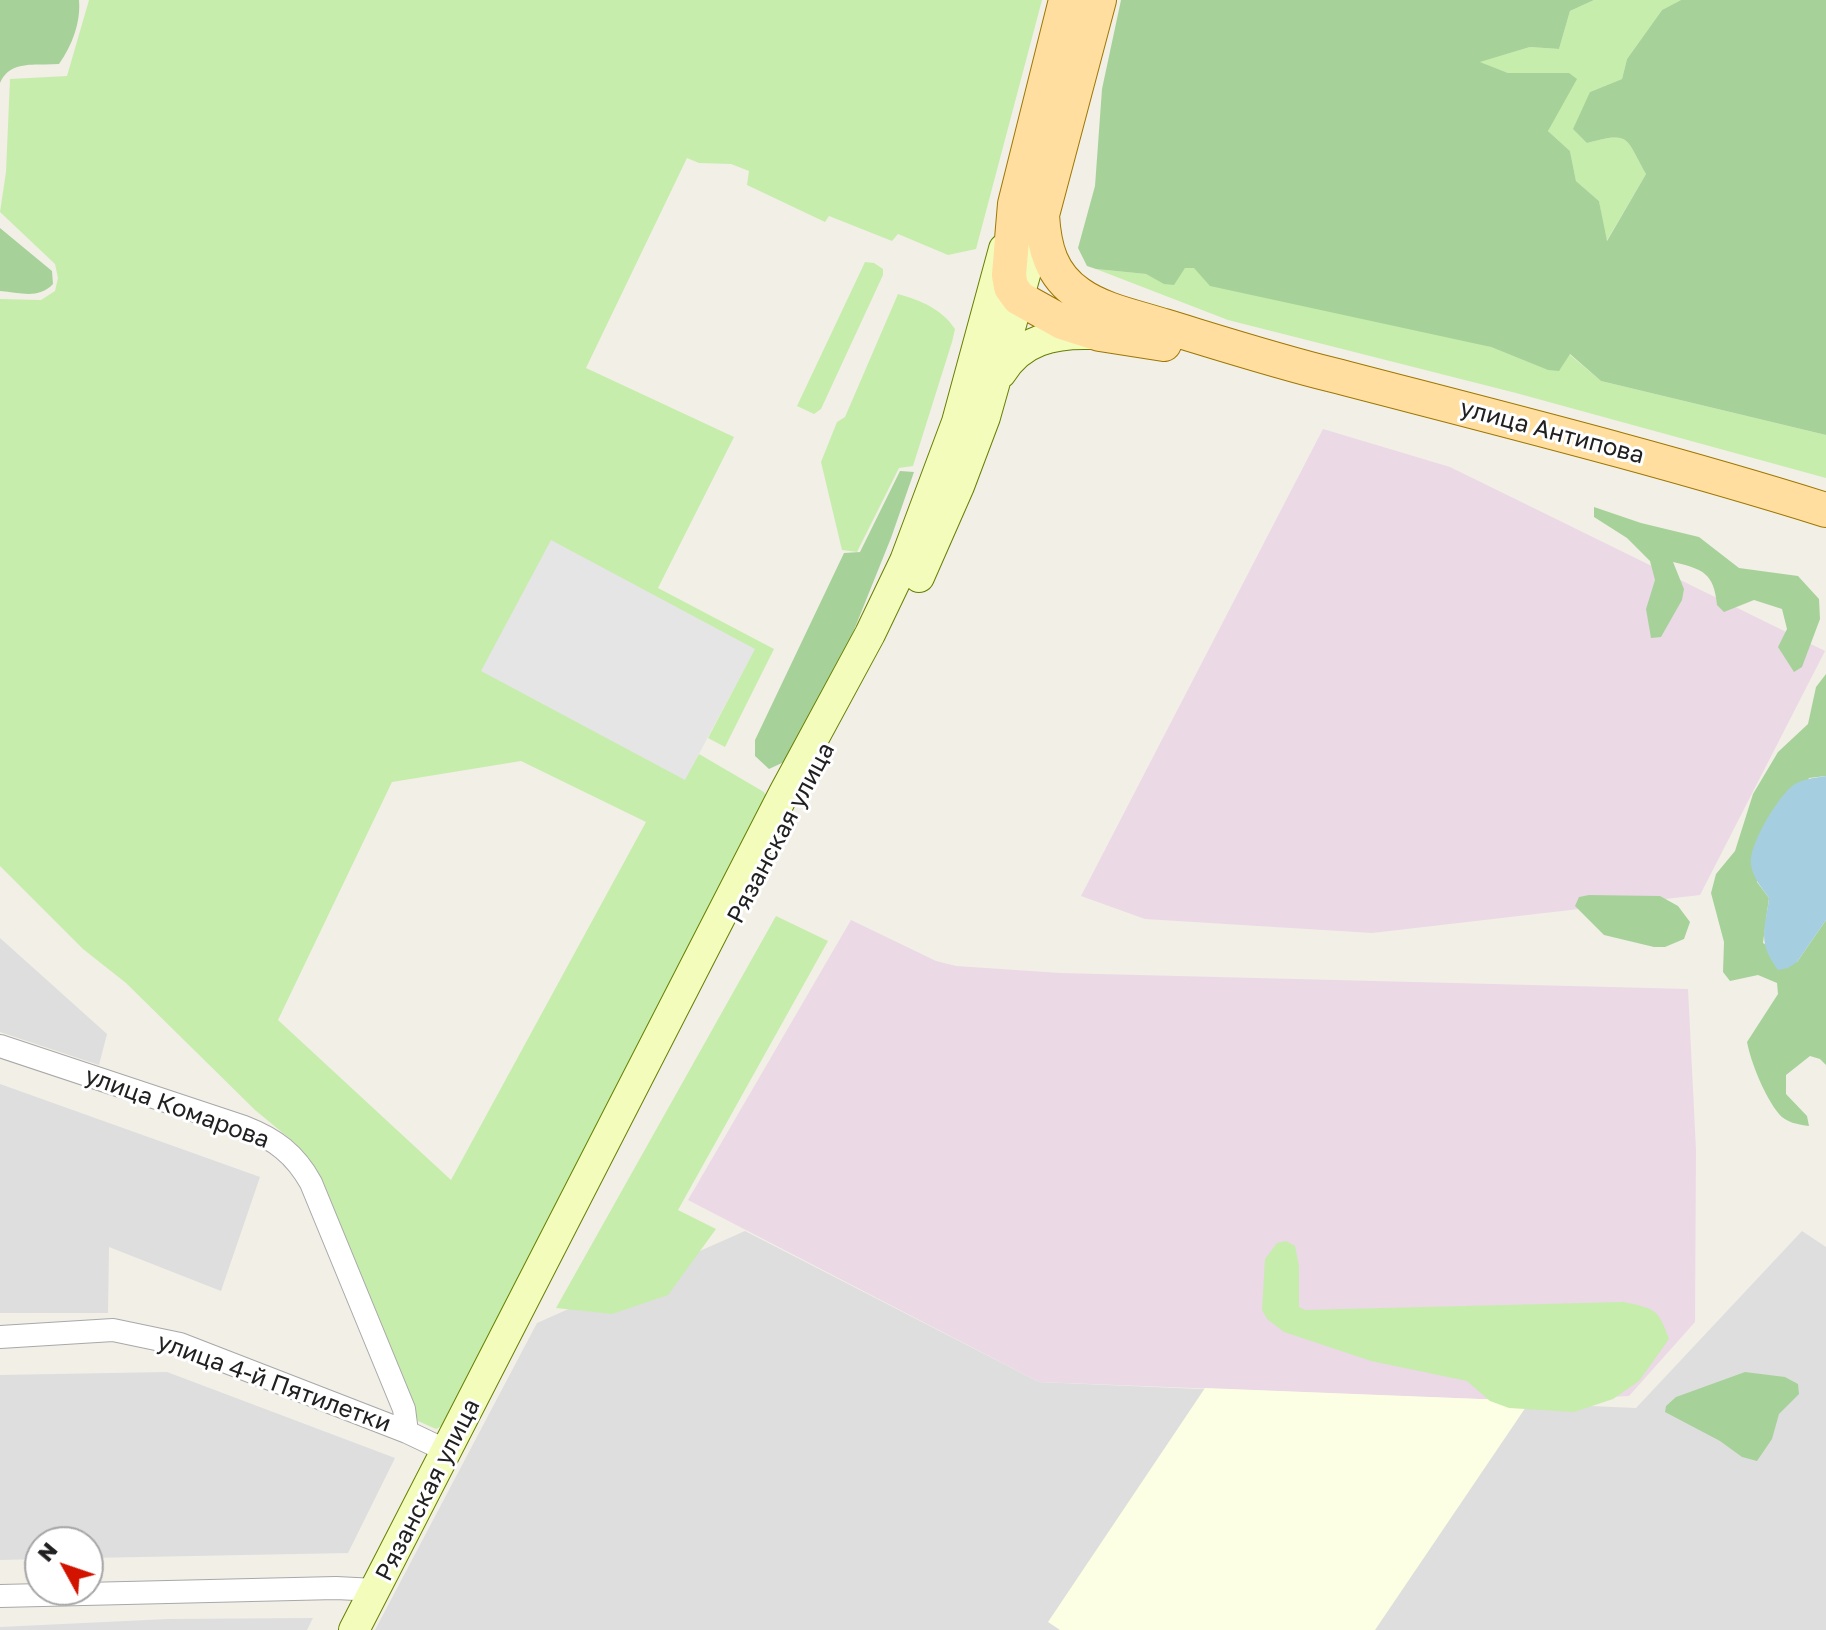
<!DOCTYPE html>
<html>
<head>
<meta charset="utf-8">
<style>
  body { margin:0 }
  #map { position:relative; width:1826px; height:1630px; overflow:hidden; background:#f2efe7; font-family:"Golos Text",sans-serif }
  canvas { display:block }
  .north { position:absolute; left:24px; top:1526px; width:80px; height:80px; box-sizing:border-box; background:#fff; border:2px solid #a6a6a6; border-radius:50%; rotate:310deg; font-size:22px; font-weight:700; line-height:32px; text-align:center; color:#212121 }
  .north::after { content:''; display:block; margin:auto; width:28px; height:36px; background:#d21300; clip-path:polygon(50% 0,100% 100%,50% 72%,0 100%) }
</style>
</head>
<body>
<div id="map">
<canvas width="1826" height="1630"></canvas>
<div class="north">N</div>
</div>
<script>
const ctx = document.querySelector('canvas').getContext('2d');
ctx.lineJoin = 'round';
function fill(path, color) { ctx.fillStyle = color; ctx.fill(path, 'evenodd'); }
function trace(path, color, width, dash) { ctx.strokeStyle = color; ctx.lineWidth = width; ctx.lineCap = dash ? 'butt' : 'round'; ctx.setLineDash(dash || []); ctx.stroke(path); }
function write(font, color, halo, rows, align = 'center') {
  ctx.font = font + ' "Golos Text",sans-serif'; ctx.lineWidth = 6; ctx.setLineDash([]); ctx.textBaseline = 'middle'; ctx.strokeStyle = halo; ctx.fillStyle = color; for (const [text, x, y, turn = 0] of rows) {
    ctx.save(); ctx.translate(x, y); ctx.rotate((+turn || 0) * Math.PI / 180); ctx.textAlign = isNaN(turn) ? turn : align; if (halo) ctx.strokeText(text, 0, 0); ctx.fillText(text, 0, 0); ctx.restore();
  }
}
fill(new Path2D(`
  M0,938L107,1034L99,1065L0,1032Z
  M0,1084L260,1177L221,1291L109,1247L108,1313H0Z
  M745,1231L1039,1382L1636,1408L1802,1231L1826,1247V1630H375L537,1323Z
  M167,1372L395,1458L348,1553L88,1558V1542H40V1559L0,1560V1375Z
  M313,1618L307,1630H0V1627L168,1619Z`), '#dfdede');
fill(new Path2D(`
  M1323,429L1450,467L1825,651L1700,895L1372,933L1145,919L1081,896Z
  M851,920L936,961L956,966L1060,973L1688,989L1696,1150L1695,1322L1629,1396L1530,1401L1039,1382L688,1200Z`), '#ebd9e6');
fill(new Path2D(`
  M1205,1388L1530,1401L1375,1630H1060L1048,1622Z`), '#fcffe3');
fill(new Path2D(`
  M89,0H1042L976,249L948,255L898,234L892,241L829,216L825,222L747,185L749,171L731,164L699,163L687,158L586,368L734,437L658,588L774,649L725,747L708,738L755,649L684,780L699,754L764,792L772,810L444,1425L436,1429L418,1421L310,1161L295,1143L255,1110L126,983L83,949L0,866V299L41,300L55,291L58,278L55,264L0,212L6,172L10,79L67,76ZM521,761L646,822L451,1180L278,1020L392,782Z
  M1594,0H1681L1662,10L1627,59L1622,79L1590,92L1587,143C1631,131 1625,137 1646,174L1606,242L1599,201L1576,181L1570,151L1548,131L1568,73H1508L1479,62L1530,47L1559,49L1570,11Z
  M865,262L874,263L883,269V275L821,409L814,414L797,406Z
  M1185,268H1194L1491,347L1549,370L1569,354L1601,381L1826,435V478L1516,393L1228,320L1096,269L1146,274L1164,283Z
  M898,294C920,300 942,309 955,329L952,342L913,466L899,468L857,552L842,550L821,462L837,422L845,417Z
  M776,916L828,941L678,1210L716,1229L668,1295L612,1314L556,1308Z
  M1286,1241L1295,1246L1299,1266V1307L1305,1310L1624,1302C1655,1309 1658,1308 1669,1339L1639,1381L1613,1399L1574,1412L1509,1408L1490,1401L1467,1381L1371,1361L1284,1332L1267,1319L1262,1310L1265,1259L1277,1243Z`), '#c6edac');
fill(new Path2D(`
  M0,0H79C81,22 72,46 59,64C37,66 10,59 0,83Z
  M1121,0H1594L1570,11L1559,49L1530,47L1480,62L1508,73H1569L1577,79L1548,131L1570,151L1576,181L1599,201L1607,241L1646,174C1625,137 1631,131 1587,143L1573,129L1590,92L1622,79L1627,59L1662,10L1681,0H1826V435L1601,381L1570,354L1559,371L1548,370L1491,347L1210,286L1194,268H1185L1174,285L1164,284L1146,274L1096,269L1087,266L1078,248L1095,186L1102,89Z
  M0,228L52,271L53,284C38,300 19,292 0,291Z
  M900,471L914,472L891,538L852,635L784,762L769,769L755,756V740L844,553L860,552Z
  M1594,507L1641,523L1699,537L1739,568L1798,576L1819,599L1820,619L1802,667L1794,672L1778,647L1787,629L1782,609L1754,600L1724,612L1717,605C1714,573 1703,569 1673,562L1684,589L1682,600L1661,637L1651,638L1646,609L1655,580L1650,561L1627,538L1594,517Z
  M1826,674V776L1809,778L1757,882L1769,898L1763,943L1797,962L1826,920V1065L1820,1059L1810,1056L1786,1075V1094L1807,1116L1809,1126C1799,1125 1785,1122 1779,1114C1765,1097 1751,1063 1747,1042L1778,994L1777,983L1758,975L1730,981L1723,972L1724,942L1711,893L1716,874L1735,851L1753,794L1778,752L1808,724L1816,687Z
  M1589,895L1660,896L1678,906L1690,922L1684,939L1665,947H1654L1604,935L1575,906L1579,897Z
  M1745,1372L1785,1377L1798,1384L1799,1394L1779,1414L1772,1439L1757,1461L1742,1457L1720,1441L1665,1412L1666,1406L1676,1397Z`), '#a6d29a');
fill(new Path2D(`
  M551,540L755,649L685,780L481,671Z`), '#e5e5e5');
fill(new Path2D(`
  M1826,776V920L1797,962L1788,968L1778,970C1757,941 1765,931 1769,898C1762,888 1753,878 1751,865C1748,846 1776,801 1790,788C1799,779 1814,778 1826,776Z`), '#a6cee1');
const minor = new Path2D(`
  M0,1046L244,1127C275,1139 295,1154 311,1183L404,1409L407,1432
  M0,1337L113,1330L180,1344L407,1432L447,1451
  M0,1596L336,1588L376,1590`);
const secondary = new Path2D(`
  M1001,373C1021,340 1054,333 1090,334
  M919,577L959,486L985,417L1041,218
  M354,1630L784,793L870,634L905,561L957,422L1004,249`);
const primary = new Path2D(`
  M1066,0L1015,204L1009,275L1011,287L1019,298L1062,322L1100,334L1164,344
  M1099,0L1042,215C1044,248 1051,275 1079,294C1103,311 1136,317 1164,326C1220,343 1276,361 1333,375C1498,418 1663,459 1826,510`);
trace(minor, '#a8a8a8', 24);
trace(secondary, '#667f00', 32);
trace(primary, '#9e7700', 36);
trace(minor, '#fff', 22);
trace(secondary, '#f3fcba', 30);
trace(primary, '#ffde9f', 34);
write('24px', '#212121', '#fff', [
  ["улица Антипова",1552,432,15],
  ["Рязанская улица",781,833,-62],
  ["улица Комарова",177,1108,20],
  ["улица 4-й Пятилетки",274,1383,20],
  ["Рязанская улица",428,1490,-63]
]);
</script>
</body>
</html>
